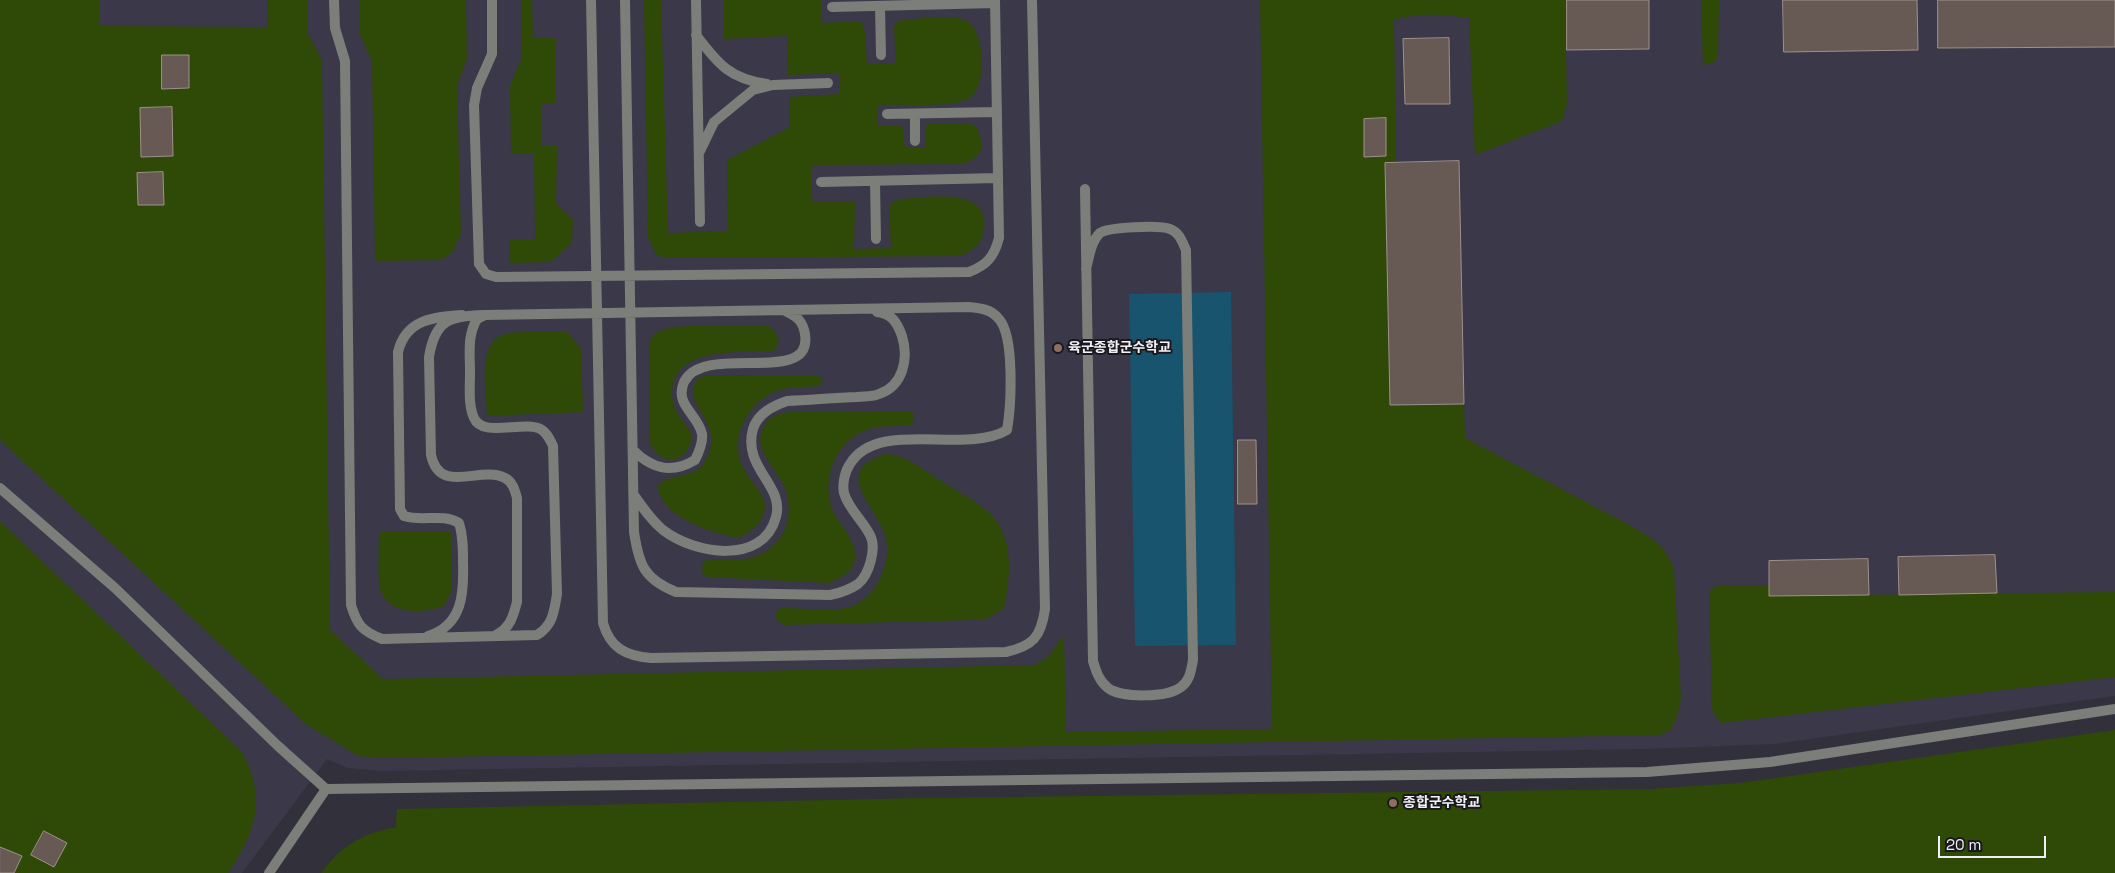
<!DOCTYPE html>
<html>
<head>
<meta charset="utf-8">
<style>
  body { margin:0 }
  #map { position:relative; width:2115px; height:873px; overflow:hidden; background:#31303b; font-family:"Space Grotesk",sans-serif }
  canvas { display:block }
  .scale { position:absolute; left:1938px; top:836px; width:108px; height:22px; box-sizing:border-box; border:2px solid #f1f0f7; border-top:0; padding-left:6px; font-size:15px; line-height:18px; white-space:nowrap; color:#f1f0f7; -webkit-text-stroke:4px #19191e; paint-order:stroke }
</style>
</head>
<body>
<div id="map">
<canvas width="2115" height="873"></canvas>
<div class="scale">20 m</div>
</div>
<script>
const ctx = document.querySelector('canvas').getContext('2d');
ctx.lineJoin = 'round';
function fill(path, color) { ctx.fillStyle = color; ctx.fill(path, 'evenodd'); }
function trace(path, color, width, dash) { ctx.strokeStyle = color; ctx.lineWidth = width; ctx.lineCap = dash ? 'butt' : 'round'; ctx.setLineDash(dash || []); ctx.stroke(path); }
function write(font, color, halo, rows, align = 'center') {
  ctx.font = font + ' "Space Grotesk","Noto Sans KR",sans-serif'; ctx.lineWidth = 4; ctx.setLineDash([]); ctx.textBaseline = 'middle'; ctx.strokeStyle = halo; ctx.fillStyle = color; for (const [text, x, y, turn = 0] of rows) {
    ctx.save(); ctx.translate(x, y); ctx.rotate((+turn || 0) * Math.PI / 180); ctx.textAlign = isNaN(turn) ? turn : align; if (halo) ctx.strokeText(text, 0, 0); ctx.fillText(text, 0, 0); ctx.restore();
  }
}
fill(new Path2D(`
  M0,0H2115V696L1775,744L1645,749L381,771L348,768L327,759L242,873H0Z`), '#3a3849');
fill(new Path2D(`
  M0,0H100V26L267,27L268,0H308V34L322,60L330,630L383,679L1034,665L1047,658L1064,635L1066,732L1272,729L1260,0H1565L1567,104L1562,121L1475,155L1469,18C1444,15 1418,12 1394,20L1396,162L1385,163L1390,405L1464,404L1465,438L1633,527C1655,540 1665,545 1674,569L1681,698L1677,717L1670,731L1660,735L384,758L358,756L306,724L0,440Z
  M359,0H466L467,58L457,87L461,233L454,250L442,260L375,261L372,61L359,33Z
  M521,0H532L533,37H555V103H541V146H557L556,203L573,220L572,242L551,262L509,263V240H535L534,154H511L510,86L521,59Z
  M644,0H661L668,233L728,231L727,160L790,127L789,97L839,94V73L788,75L787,36L724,39V0H822V23L857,21L862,23L865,32L867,64L896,63L894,28L896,23L902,20C919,19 953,13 967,21C985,31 988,89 968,99C951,108 899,104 877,105L878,126L900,125L903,129L905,148L926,147L925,128L928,123H969L977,127C985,147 984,157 962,164L811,165L812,201H855L854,249L891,248L889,207L893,202L900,199C925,198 991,185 984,230C982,244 973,251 960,256L665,258L656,255L648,237Z
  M1701,0H1719L1718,58L1712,63L1703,65Z
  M768,325C778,333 783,341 773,352C737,352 664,346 673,402C675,415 687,423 692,435C690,462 663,469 650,444L649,345C650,340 653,335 657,332C675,322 744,326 768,325Z
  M567,332L581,348L583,412L487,416C487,394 477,352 498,337C509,329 552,332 567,332Z
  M706,375L818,376L823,380L821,385C805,389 787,385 772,393C744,408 730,439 743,468C748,478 756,485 761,494C773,514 755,530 738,538C712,533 659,517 658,485C671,473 692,479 703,464C731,424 678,406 698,378Z
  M907,411L913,413L914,421L909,426C895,426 877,425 864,431C834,443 821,482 833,511C840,526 855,538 855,555C855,572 843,577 829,583L708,577L702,573L703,561C721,556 740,564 759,555C770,550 780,540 785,529C790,515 790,502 785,488C777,468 748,447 766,423C771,416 780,413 789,412C801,410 815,412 827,412C854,411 881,411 907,411Z
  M887,454C908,456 924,470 941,481C956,491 973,499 987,511C1015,534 1011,577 1004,608L986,619L973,620L784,625L777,621L776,616L777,609L784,608C805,608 833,613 853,606C865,601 877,587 881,576C887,563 889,549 885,535C876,506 829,469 887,454Z
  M0,521L242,752C267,797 256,833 228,873H0Z
  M451,531L452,590L444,606C425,613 391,616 381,592C377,583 379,544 379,532Z
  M1718,585H1769L1770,596L2115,592V677L1721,723L1712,710L1709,591Z
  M2115,730V873H321C343,844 362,834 396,827L397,809L924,798L1648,789L1740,783Z`), '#2e4a06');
fill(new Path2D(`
  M1231,292L1236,645L1135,646L1129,294Z`), '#18546d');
const building = new Path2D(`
  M1567,0H1649V49L1567,50Z
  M1783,0H1917L1918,50L1784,52Z
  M1938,0H2115V47L1938,48Z
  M1449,38L1450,104H1405L1403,39Z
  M162,55H189V88L162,89Z
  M172,107L173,156L141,157L140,108Z
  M1386,118V156L1364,157V119Z
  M1459,161L1464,404L1390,405L1385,163Z
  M163,172L164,205H138L137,173Z
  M1238,440H1256L1257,504H1238Z
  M1995,555L1997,593L1899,595L1898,557Z
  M1868,559L1869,595L1769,596V561Z
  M44,831L67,843L54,867L31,855Z
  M0,847L22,856L14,873H0Z`);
fill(building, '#675a54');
trace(building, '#9f918a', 1);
trace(new Path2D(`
  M334,0L335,28L345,61L351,605C357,625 362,631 382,639L537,635C553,625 554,612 557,594L553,446C550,440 548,434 542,430C526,419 483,439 474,418C468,405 470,387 470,372C470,354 467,336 477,319L485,315C646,312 807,310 968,307C980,308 991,309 999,319C1015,337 1011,407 1007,430C965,455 878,418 850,464C845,471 842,484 844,493C848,508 863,521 870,535C877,548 869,575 858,584C849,590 840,593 830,595L676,592C644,579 639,565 634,532L625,0
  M492,0V54L477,88L474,105L479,264L486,274L496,277L969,272C987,265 994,257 999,238L995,0
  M591,0L603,623C610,648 626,656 651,658L1006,652C1033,646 1041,637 1045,609L1032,0
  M696,0L700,222
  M880,6L881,55
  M832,7L995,3
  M696,35C718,64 730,79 767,84
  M887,114L997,112
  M915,114V141
  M700,151L714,122L753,90L773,85L828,83
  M875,181L876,239
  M821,182L998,178
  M1085,189L1093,661C1096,671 1099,681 1108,688C1121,698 1167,698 1181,687C1190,681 1191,670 1193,660L1186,250C1182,241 1179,232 1170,229C1160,225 1108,227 1100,233C1091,241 1089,258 1086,269
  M484,315C449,316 435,320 429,357L431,455C440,496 480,465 505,478C513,482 515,491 517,498V602C513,617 510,628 496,635
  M633,450C652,469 672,474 695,460C699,452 703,442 702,434C698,414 674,405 684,382C704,341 813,388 805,334C803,322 798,317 787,312
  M634,495C643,508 651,520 663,530C694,554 763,566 776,517C785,485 742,468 753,429C758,413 773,406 787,401C810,400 833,398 857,397C864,396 873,397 879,394C903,386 909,359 902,336C897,322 892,314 877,312
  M428,636C463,625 464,593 463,562C463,548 463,535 459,523C443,513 422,522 404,516L400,509L398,352C406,319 434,317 462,315`), '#7b7e79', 10);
trace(new Path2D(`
  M0,488L115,588L278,746L326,789`), '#7b7e79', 10);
trace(new Path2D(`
  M269,873L326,789L1647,772L1770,762L2115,709`), '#7b7e79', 10);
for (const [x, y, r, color] of [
  [1058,348,5,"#8d6e63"],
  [1393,803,5,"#8d6e63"]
]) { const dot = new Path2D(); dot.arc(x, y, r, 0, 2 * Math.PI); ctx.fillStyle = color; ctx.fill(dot); trace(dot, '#19191e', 2); }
write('bold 14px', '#f1f0f7', '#19191e', [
  ["육군종합군수학교",1068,348],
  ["종합군수학교",1403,803]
], 'left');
</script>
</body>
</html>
